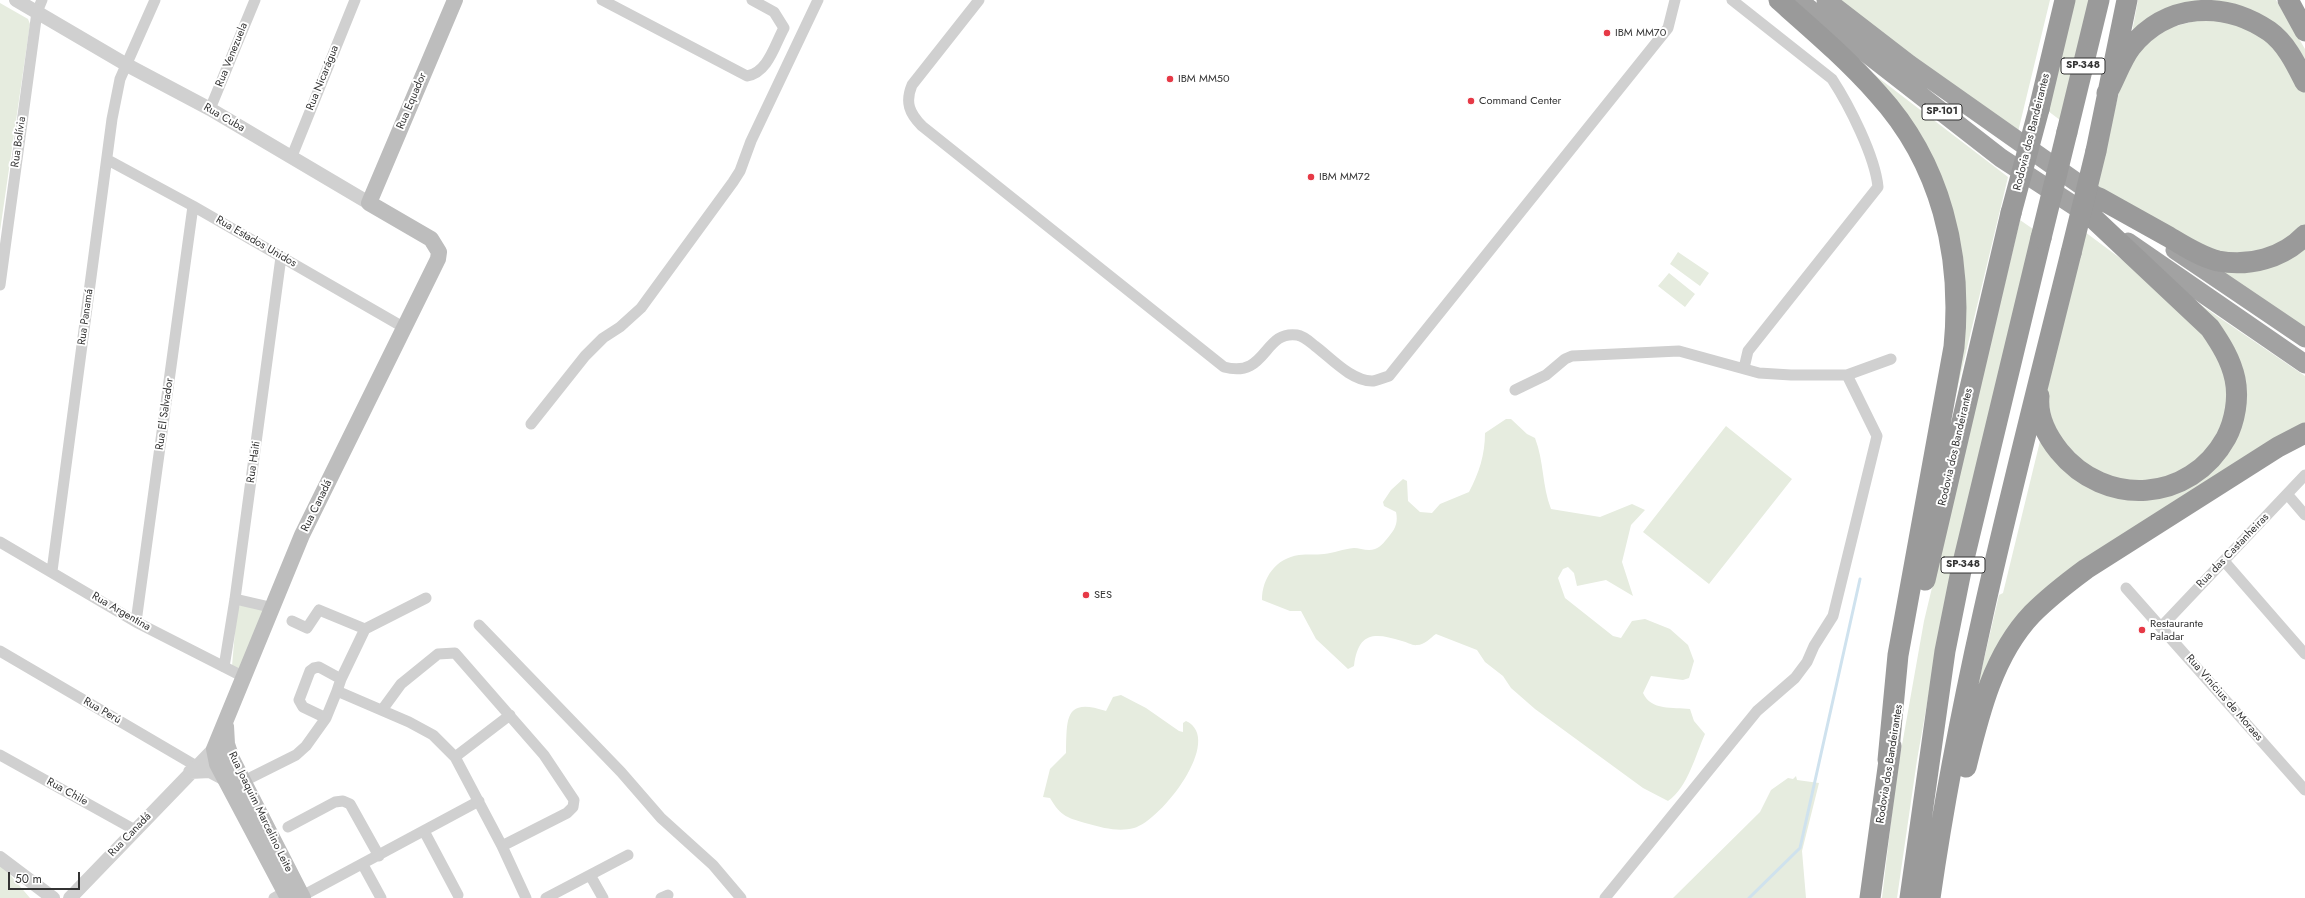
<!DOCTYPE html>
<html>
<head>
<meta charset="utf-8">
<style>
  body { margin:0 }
  #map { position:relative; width:2305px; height:898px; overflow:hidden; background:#fff; font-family:Jost,sans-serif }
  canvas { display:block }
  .scale { position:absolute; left:8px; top:872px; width:72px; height:18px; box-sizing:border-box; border:2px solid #333; border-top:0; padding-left:5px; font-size:12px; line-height:14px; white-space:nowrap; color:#333; -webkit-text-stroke:3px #fff; paint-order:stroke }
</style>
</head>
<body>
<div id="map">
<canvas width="2305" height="898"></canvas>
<div class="scale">50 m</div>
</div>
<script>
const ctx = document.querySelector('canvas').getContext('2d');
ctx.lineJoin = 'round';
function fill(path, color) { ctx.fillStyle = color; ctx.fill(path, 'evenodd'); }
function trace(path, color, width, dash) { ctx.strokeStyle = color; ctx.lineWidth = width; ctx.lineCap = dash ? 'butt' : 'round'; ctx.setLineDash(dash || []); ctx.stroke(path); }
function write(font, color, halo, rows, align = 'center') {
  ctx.font = font + ' Jost,sans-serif'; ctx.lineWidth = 4; ctx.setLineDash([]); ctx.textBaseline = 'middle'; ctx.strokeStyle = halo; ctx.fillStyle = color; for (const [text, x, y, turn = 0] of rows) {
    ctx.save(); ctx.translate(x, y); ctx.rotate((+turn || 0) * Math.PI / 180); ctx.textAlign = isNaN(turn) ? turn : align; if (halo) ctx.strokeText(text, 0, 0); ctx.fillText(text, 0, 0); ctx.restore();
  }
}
fill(new Path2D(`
  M1840,0H2050L2017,136Z
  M2074,0H2090L2060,120L2048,111Z
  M2138,0H2276L2305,49V71L2240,9L2131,38Z
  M0,3L28,19L30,24L0,231Z
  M2189,14L2250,24L2294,69L2305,93V228L2269,254L2219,255L2095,187L2125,69L2132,54Z
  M1846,53L2008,177L1948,427V214Z
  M2020,220L2033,229L1940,630L1917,760L1897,898H1882L1896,779L1924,621Z
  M2085,232L2144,276L2209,338L2227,380V416L2200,462L2148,484L2095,474L2050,427L2046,394Z
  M2305,242V333L2199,260Z
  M1678,252L1709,273L1700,286L1670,264Z
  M1669,273L1695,294L1685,307L1658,286Z
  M2173,286L2305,376V429L2078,567L1978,685L1999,595L2003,593L2042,433L2098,486L2196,480L2241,386Z
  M1506,419H1511L1527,434L1535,438C1544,461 1542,486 1551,509L1600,517L1632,504L1645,510L1631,525L1622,562L1633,596L1606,580L1577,586L1574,573L1568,567L1563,569L1558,578L1565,598L1613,636L1621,638L1632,621L1645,619L1670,629L1688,645L1694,661L1689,678L1683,680L1651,676L1643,693C1651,711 1673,707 1690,709L1694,721L1705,734C1695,756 1688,787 1668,801L1643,788L1535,709L1511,688L1503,676L1485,662L1477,650L1436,634C1430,638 1425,645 1417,645C1413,646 1407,642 1402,641C1374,632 1358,632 1354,666L1348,669L1316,639L1301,611H1290L1262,600C1262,578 1276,558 1299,555C1307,554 1316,555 1324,554C1334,553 1343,549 1354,548C1360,548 1368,552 1375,549C1381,547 1386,540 1390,535C1396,528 1398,521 1396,512L1384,506L1383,502L1391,490L1403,479L1407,481L1408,501L1420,512L1432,513L1440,504L1469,492C1479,473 1485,455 1485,433Z
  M1726,426L1792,479L1709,584L1643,532Z
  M241,605L265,610L243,671L232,666L237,608Z
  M1121,695L1146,708L1179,731L1183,732V723L1186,721C1225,739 1161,821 1134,828C1119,832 1103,828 1089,824C1068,818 1061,817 1050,798L1043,797L1050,769L1066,753C1067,719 1064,697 1106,711L1113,697Z
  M1796,776L1797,780L1819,783L1802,851L1806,898H1673L1760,812L1771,790L1788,778L1793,779Z
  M0,863L30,898H0Z`), '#e6ecdf');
trace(new Path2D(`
  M1749,898L1800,848L1860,579`), '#cfe2ee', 3);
trace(new Path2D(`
  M602,0L747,76C768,73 775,44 784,28L774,12L752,0
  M979,0L912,85C905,102 909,113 922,126L1224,367C1267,379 1263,330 1297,335C1304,336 1310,342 1315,346C1330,357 1351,381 1372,381C1377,381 1384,377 1389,376L1668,28L1675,0
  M1732,0L1832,79C1849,105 1875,156 1878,187L1748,351L1744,368
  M210,109L255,0
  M292,156L355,0
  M108,160L193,206L403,327
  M0,285L37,12L42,0
  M1515,390L1546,375L1565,359L1572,356L1679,351L1759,373L1791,375H1847L1891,359
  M531,424L585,356L603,338L620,327L641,308L733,182L740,171L751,141L818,0
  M2287,494L2305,515
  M0,542L136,622L244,677
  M2224,561L2305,654
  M52,571L112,119L120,79L155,0
  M2126,588L2305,790
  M235,599L274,608
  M292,621L307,628L319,610L365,629
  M136,622L193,206
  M479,625L621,772L661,818L713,865L741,898
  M2161,627L2305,475
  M0,651L203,770
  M224,667L235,599L281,257
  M337,691L341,679L365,629L426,598
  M382,710L401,684L438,654L455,653L544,755L574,800L573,807L567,813L502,846
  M326,718L303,707L299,700L310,671L314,668L319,667L341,679
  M0,755L135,830
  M455,757L510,715
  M244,781L296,755L306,746L326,718L337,691L409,722L433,735L455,757L502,846L526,898
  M288,827L335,802L343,801L350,804L379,856
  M424,831L458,895
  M363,865L381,898
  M590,875L603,898
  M302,896L479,801
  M274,898L285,892
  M546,898L628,855
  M661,898L668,895
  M1605,898L1757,711L1795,678L1807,662L1814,646L1833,616L1877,436L1847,375`), '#d0d0d0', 11);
trace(new Path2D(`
  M16,0L127,65L210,109L369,203
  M190,772L210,771L225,779
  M0,858L53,898
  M70,898L214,749`), '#d0d0d0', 14);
trace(new Path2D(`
  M226,726L227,744L232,759L303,898
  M288,898L217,764L214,749L302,535L438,259L439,252L431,239L369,203L455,0`), '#bdbdbd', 16);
trace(new Path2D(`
  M1798,0L2001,158L2093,218
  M1826,0L1909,64L2099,198
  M2128,242L2305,364
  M2175,250L2305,338`), '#a2a2a2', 19);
trace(new Path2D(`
  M1779,0C1813,30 1848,60 1878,94C1941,163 1963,255 1954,347L1898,655L1888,760
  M2288,0L2305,31
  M2107,93C2115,79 2121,60 2131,47C2167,3 2223,0 2269,31C2286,43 2296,64 2305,82
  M2039,109L2065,0
  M2067,132L2099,0
  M2096,151L2127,0
  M2099,198C2122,211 2146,224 2169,237C2184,246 2201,257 2218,261C2249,267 2283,258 2305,235
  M2039,396C2037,416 2047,436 2059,451C2105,508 2190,503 2226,438C2235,421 2239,398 2235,379C2231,360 2221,344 2210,328L2092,217
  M1925,580L2011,213
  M1966,767C1979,714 1993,655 2032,614C2049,597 2067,583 2086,569L2278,447L2305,433
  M1870,898L1891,746
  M1910,898L1945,651L1961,571L2041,238
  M1930,898C1961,680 2018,466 2071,253`), '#9a9a9a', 21);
trace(new Path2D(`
  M2011,213L2039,109
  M2041,238L2067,132
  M2071,253L2096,151`), '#9a9a9a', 21);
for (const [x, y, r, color] of [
  [1607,33,4,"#e63946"],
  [1170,79,4,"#e63946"],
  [1471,101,4,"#e63946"],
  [1311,177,4,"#e63946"],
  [1086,595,4,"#e63946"],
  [2142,630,4,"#e63946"]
]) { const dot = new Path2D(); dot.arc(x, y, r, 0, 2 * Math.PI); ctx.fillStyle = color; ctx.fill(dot); trace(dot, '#fff', 1.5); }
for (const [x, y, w] of [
  [2083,66,44],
  [1942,112,40],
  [1963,565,44]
]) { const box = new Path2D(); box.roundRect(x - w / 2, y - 8, w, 16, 3); ctx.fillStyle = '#fff'; ctx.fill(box); trace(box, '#333', 1); }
write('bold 10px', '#333', null, [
  ["SP-348",2083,66],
  ["SP-101",1942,112],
  ["SP-348",1963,565]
]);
write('11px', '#333', '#fff', [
  ["IBM MM70",1615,33],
  ["IBM MM50",1178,79],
  ["Command Center",1479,101],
  ["IBM MM72",1319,177],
  ["SES",1094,595],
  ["Restaurante",2150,624],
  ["Paladar",2150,637]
], 'left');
write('11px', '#333', '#fff', [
  ["Rua Venezuela",232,55,-68],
  ["Rua Nicarágua",323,78,-68],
  ["Rua Equador",412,101,-67],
  ["Rua Cuba",224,118,30],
  ["Rodovia dos Bandeirantes",2032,132,-76],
  ["Rua Bolívia",19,142,-82],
  ["Rua Estados Unidos",256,242,30],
  ["Rua Panamá",86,317,-82],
  ["Rua El Salvador",165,414,-82],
  ["Rodovia dos Bandeirantes",1956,447,-77],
  ["Rua Haiti",254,462,-82],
  ["Rua Canadá",317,506,-64],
  ["Rua das Castanheiras",2233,551,-46],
  ["Rua Argentina",121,612,30],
  ["Rua Vinícius de Moraes",2224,698,49],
  ["Rua Perú",102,711,30],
  ["Rodovia dos Bandeirantes",1890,764,-81],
  ["Rua Chile",67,792,29],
  ["Rua Joaquim Marcelino Leite",260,812,64],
  ["Rua Canadá",130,835,-46]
]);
</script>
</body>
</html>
